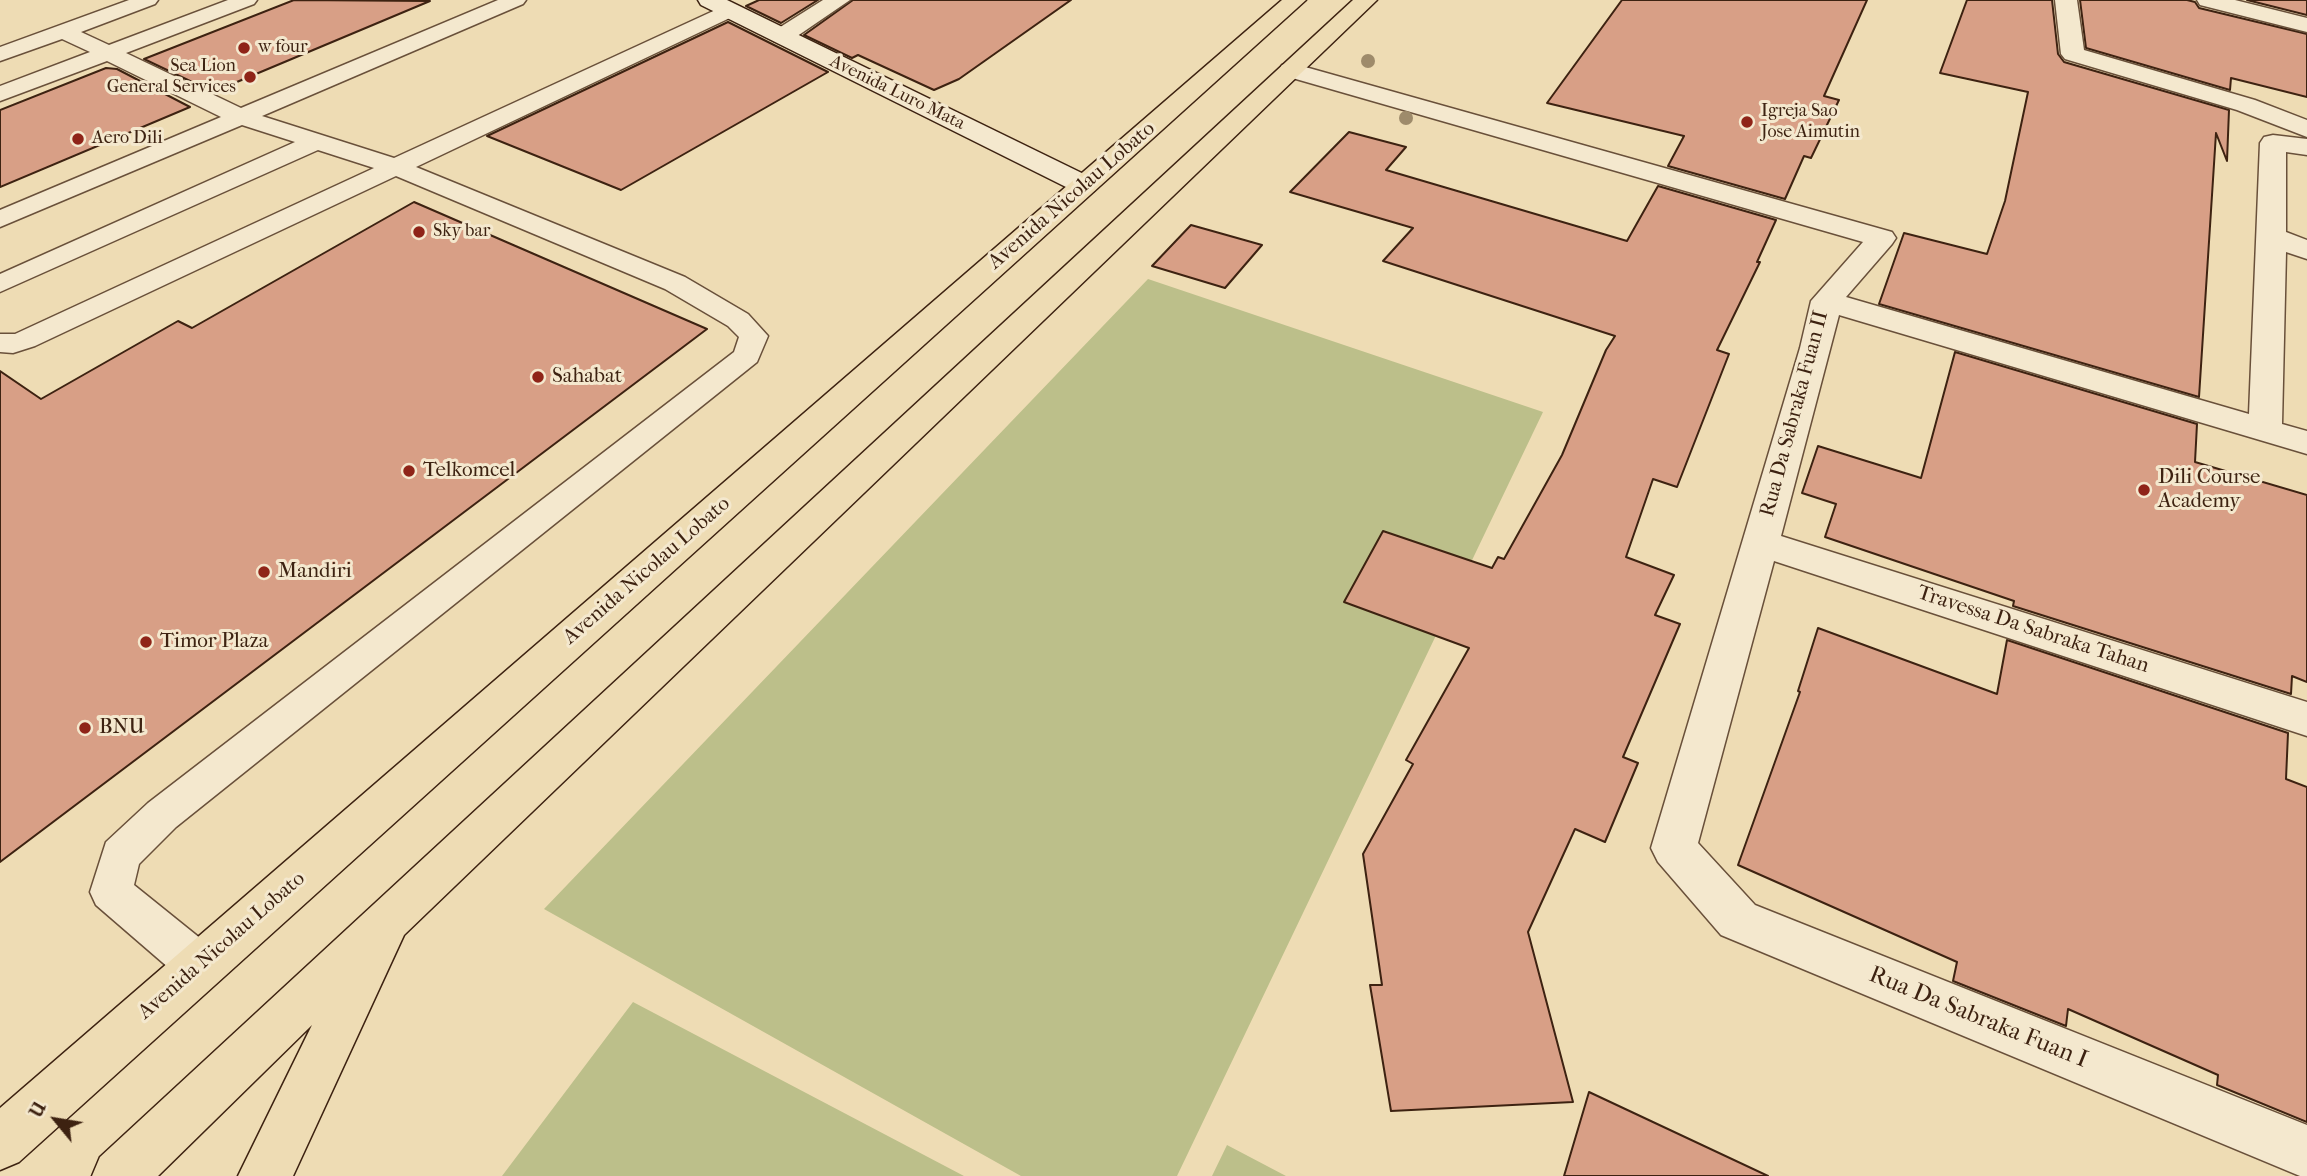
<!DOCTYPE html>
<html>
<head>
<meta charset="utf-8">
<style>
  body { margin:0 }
  #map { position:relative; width:2307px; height:1176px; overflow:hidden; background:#eedcb4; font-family:"IM FELL French Canon",serif }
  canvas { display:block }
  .north { position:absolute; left:21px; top:1085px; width:70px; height:70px; -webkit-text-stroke:5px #f4e8ce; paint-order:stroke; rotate:300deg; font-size:19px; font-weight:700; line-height:28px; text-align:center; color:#3d2211 }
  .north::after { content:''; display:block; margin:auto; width:24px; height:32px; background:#3d2211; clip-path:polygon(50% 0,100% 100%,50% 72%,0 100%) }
</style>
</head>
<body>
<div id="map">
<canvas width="2307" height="1176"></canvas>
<div class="north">U</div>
</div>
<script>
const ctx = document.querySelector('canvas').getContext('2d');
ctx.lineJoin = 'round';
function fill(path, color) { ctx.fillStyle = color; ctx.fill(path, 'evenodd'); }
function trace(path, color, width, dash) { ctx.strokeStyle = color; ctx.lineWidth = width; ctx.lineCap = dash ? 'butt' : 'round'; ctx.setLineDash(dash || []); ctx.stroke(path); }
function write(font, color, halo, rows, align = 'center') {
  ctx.font = font + ' "IM FELL French Canon",serif'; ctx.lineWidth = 6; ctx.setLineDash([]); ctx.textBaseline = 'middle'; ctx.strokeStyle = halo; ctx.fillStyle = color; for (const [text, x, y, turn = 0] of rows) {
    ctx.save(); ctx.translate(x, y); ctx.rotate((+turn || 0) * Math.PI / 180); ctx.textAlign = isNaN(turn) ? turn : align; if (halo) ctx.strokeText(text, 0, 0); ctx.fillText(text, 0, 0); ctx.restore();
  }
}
fill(new Path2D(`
  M1148,279L1543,412L1177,1176H1021L544,909Z
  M633,1002L964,1176H502Z
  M1227,1145L1286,1176H1212Z`), '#bcbf8a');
const building = new Path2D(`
  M294,0L430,1L213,92L144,59Z
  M759,0H818L781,23L746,6Z
  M853,0H1071L959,79L934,90L858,55L852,58L804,35Z
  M1622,0H1867L1824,96L1839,100L1811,158L1804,156L1785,199L1668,166L1684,136L1547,103Z
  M1967,0H2052L2058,54L2064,62L2229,110L2227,161L2216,133L2199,397L1879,304L1904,233L1987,254L2005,201L2028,92L1940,73Z
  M2080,0H2187L2195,2L2199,8L2307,34V97L2231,78L2230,90L2086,48Z
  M2248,0H2307V15L2247,0Z
  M728,22L828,72L621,190L487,136Z
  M106,68L117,69L190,107L0,187V110Z
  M1349,132L1406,147L1386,170L1627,241L1658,186L1776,220L1757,262H1760L1717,350L1729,354L1677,487L1653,479L1626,557L1674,575L1655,615L1680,624L1623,757L1638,763L1605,842L1575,829L1528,932L1573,1102L1391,1111L1370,985H1382L1363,854L1413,764L1406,760L1469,648L1344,602L1383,531L1492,568L1498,557L1504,559L1562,455L1606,350L1615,336L1383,261L1413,228L1290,192Z
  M414,202L707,329L0,862V371L41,399L178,321L192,328Z
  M1191,225L1262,245L1225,288L1152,266Z
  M1955,352L2197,424L2195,462L2307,495V682L2292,676L2291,694L2013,606L2014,601L1825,537L1836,504L1802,493L1818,446L1921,478Z
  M1818,628L1997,694L2007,640L2288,733L2286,779L2307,787V1122L2217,1085L2218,1075L2068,1009L2066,1026L1953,981L1957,962L1738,865L1800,692L1798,691Z
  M1589,1092L1768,1176H1564Z`);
fill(building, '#d89f86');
trace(building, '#3d2211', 2);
const lane = new Path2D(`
  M129,0H158L155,4L81,32L109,45L228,0H257L254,4L126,53L241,108L498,0H526L523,4L262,116L394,158L722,7H736L739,11L736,15L416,167L685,277L748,314L768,336L757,362L176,827L139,864L134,885L216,951L222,966L216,981L200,987L184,981L96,905L90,892L106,842L148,803L734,352L739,337L728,326L665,289L396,176L35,346L13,353L0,352V334H15L374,168L318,150L0,292V274L295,142L242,125L0,227V210L221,117L107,61L0,101V86L90,52L62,39L0,61V47Z`);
const street = new Path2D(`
  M823,0H850L790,41H774L770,36L774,31Z
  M2055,0H2077L2084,50L2255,100L2307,120V137L2237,110L2065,59L2061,54Z
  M2197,0H2235L2307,18V32L2200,5Z
  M1291,63L1892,232L1896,238L1892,244L1846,297L2249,414L2260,143L2264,137L2273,135L2307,139V155L2286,152V232L2307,240V259L2286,252L2282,424L2307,431V454L1839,315L1781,536L2307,702V736L1774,561L1698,843L1755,905L2307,1125V1176H2300L1721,935L1658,862L1651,848L1800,348L1811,301L1863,242L1282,75L1279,70L1282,65Z`);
const secondary = new Path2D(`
  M698,0H727L1094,179L1098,185L1094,191H1074L701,5Z`);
const primary = new Path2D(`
  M1282,0H1306L19,1162L0,1170V1108Z
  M1353,0H1377L404,935L293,1176H238L312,1025L158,1176H92L100,1157Z`);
trace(lane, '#69503a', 3);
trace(street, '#69503a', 3);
trace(secondary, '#3d2211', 3);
trace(primary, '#3d2211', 3);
fill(lane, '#f4e8ce');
fill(street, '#f4e8ce');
fill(secondary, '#f4e8ce');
fill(primary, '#eedcb4');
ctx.fillStyle = '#9e8b6b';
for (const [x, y] of [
  [1368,61],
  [1406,118]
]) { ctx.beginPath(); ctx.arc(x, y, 7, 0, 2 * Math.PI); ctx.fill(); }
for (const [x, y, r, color] of [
  [244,48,7,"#8f2418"],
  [250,77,7,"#8f2418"],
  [1747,122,7,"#8f2418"],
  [78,139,7,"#8f2418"],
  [419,232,7,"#8f2418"],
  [538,377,7,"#8f2418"],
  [409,471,7,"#8f2418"],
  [2144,490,7,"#8f2418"],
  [264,572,7,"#8f2418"],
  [146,642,7,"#8f2418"],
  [85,728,7,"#8f2418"]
]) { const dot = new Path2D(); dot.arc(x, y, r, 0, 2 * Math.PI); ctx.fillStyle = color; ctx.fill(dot); trace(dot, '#f4e8ce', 2.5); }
write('18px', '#3d2211', '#f4e8ce', [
  ["w four",258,48],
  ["Sea Lion",236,67,"right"],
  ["General Services",236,88,"right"],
  ["Igreja Sao",1761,112],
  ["Jose Aimutin",1761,133],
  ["Aero Dili",92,139],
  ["Sky bar",433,232]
], 'left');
write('18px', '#3d2211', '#f4e8ce', [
  ["Avenida Luro Mata",897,93,26]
]);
write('21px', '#3d2211', '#f4e8ce', [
  ["Avenida Nicolau Lobato",1072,196,-41],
  ["Rua Da Sabraka Fuan II",1795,414,-75],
  ["Avenida Nicolau Lobato",647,571,-41],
  ["Travessa Da Sabraka Tahan",2033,630,18],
  ["Avenida Nicolau Lobato",222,946,-41]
]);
write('21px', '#3d2211', '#f4e8ce', [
  ["Sahabat",552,377],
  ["Telkomcel",423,471],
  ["Dili Course",2158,478],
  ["Academy",2158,502],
  ["Mandiri",278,572],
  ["Timor Plaza",160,642],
  ["BNU",99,728]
], 'left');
write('24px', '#3d2211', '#f4e8ce', [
  ["Rua Da Sabraka Fuan I",1978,1018,22]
]);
</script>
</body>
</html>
